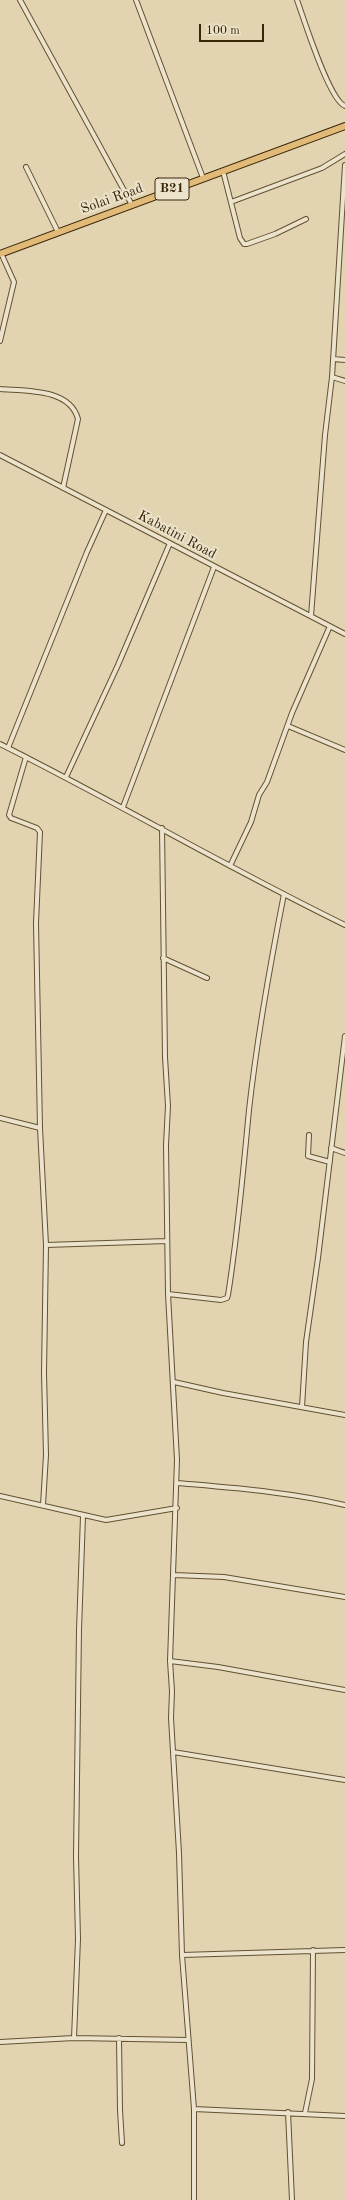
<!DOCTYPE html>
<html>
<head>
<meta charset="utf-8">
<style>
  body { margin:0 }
  #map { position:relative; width:345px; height:2200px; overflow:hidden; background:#e2d4b1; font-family:"Old Standard TT",serif }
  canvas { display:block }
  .scale { position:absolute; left:199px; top:24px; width:65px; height:18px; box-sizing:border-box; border:2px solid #392508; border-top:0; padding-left:5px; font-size:12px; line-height:14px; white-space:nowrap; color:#392508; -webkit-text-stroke:3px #ece3cc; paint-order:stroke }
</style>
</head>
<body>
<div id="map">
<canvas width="345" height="2200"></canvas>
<div class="scale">100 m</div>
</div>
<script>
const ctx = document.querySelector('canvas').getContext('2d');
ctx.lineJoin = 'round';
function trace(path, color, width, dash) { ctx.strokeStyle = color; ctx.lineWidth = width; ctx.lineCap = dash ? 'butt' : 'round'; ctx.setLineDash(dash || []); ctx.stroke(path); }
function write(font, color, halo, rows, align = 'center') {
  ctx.font = font + ' "Old Standard TT",serif'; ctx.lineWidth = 4; ctx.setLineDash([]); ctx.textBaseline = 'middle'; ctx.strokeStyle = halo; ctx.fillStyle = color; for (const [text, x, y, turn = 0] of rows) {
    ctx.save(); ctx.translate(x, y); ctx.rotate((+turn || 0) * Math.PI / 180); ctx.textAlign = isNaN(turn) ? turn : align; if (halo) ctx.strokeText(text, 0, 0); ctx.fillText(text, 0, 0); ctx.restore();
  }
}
const minor = new Path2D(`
  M20,0L132,205
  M136,0L203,178
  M297,0C304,19 329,100 345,106
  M26,167L58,232
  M223,171L240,238L244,244H247L275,234L306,219
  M231,202L322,168L345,154
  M0,341L14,282L1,253
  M333,359L345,360
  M332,377L345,381
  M0,389C25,391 70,388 78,419L63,488
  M0,455L345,634
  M311,616L325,435L332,377L345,165
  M288,726L345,750
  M0,744C116,802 228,868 345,925
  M8,748L87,552L106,510
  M26,757L9,815L11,818L37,828L40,832L36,923L40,1128L46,1245L44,1373L46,1455L43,1505
  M66,777L118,665L170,543
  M123,807L214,567
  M162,828L165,1057L168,1106L166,1145L168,1294L177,1460L170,1661L172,1691L171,1718L179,1853L182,1955
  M230,866L251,822L259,795L267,782L292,713L330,626
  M163,958L207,978
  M0,1118L40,1128
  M309,1135L308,1156L330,1162
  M331,1148L345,1153
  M46,1245L167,1241
  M168,1294L221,1300L227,1298L228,1295C238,1233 243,1172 249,1110C257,1038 270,965 284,894
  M174,1382L223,1393L345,1415
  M302,1407L306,1342L318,1258L345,1036
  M177,1483C234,1488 290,1492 345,1505
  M0,1496L106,1520L177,1508
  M174,1575L224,1577L345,1597
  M170,1661L218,1667L345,1690
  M173,1752L345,1780
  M74,2038L78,1939L76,1856L79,1630L83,1516
  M119,2038L120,2110L122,2143
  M0,2042L74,2038L188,2040
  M194,2109L345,2116
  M288,2112L292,2200
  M305,2113L312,2079L313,1950
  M194,2200V2109L182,1955L345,1950`);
const trunk = new Path2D(`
  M0,254L345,126`);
trace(minor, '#635132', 6);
trace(trunk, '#392508', 8);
trace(minor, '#ece3cc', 4);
trace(trunk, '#e1ba78', 6);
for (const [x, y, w] of [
  [172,189,34]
]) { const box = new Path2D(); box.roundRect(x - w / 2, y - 11, w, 22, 3); ctx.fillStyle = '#ece3cc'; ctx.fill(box); trace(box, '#392508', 1); }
write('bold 13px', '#392508', null, [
  ["B21",172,189]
]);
write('14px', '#392508', '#ece3cc', [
  ["Solai Road",112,199,-20],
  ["Kabatini Road",177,535,28]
]);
</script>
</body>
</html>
